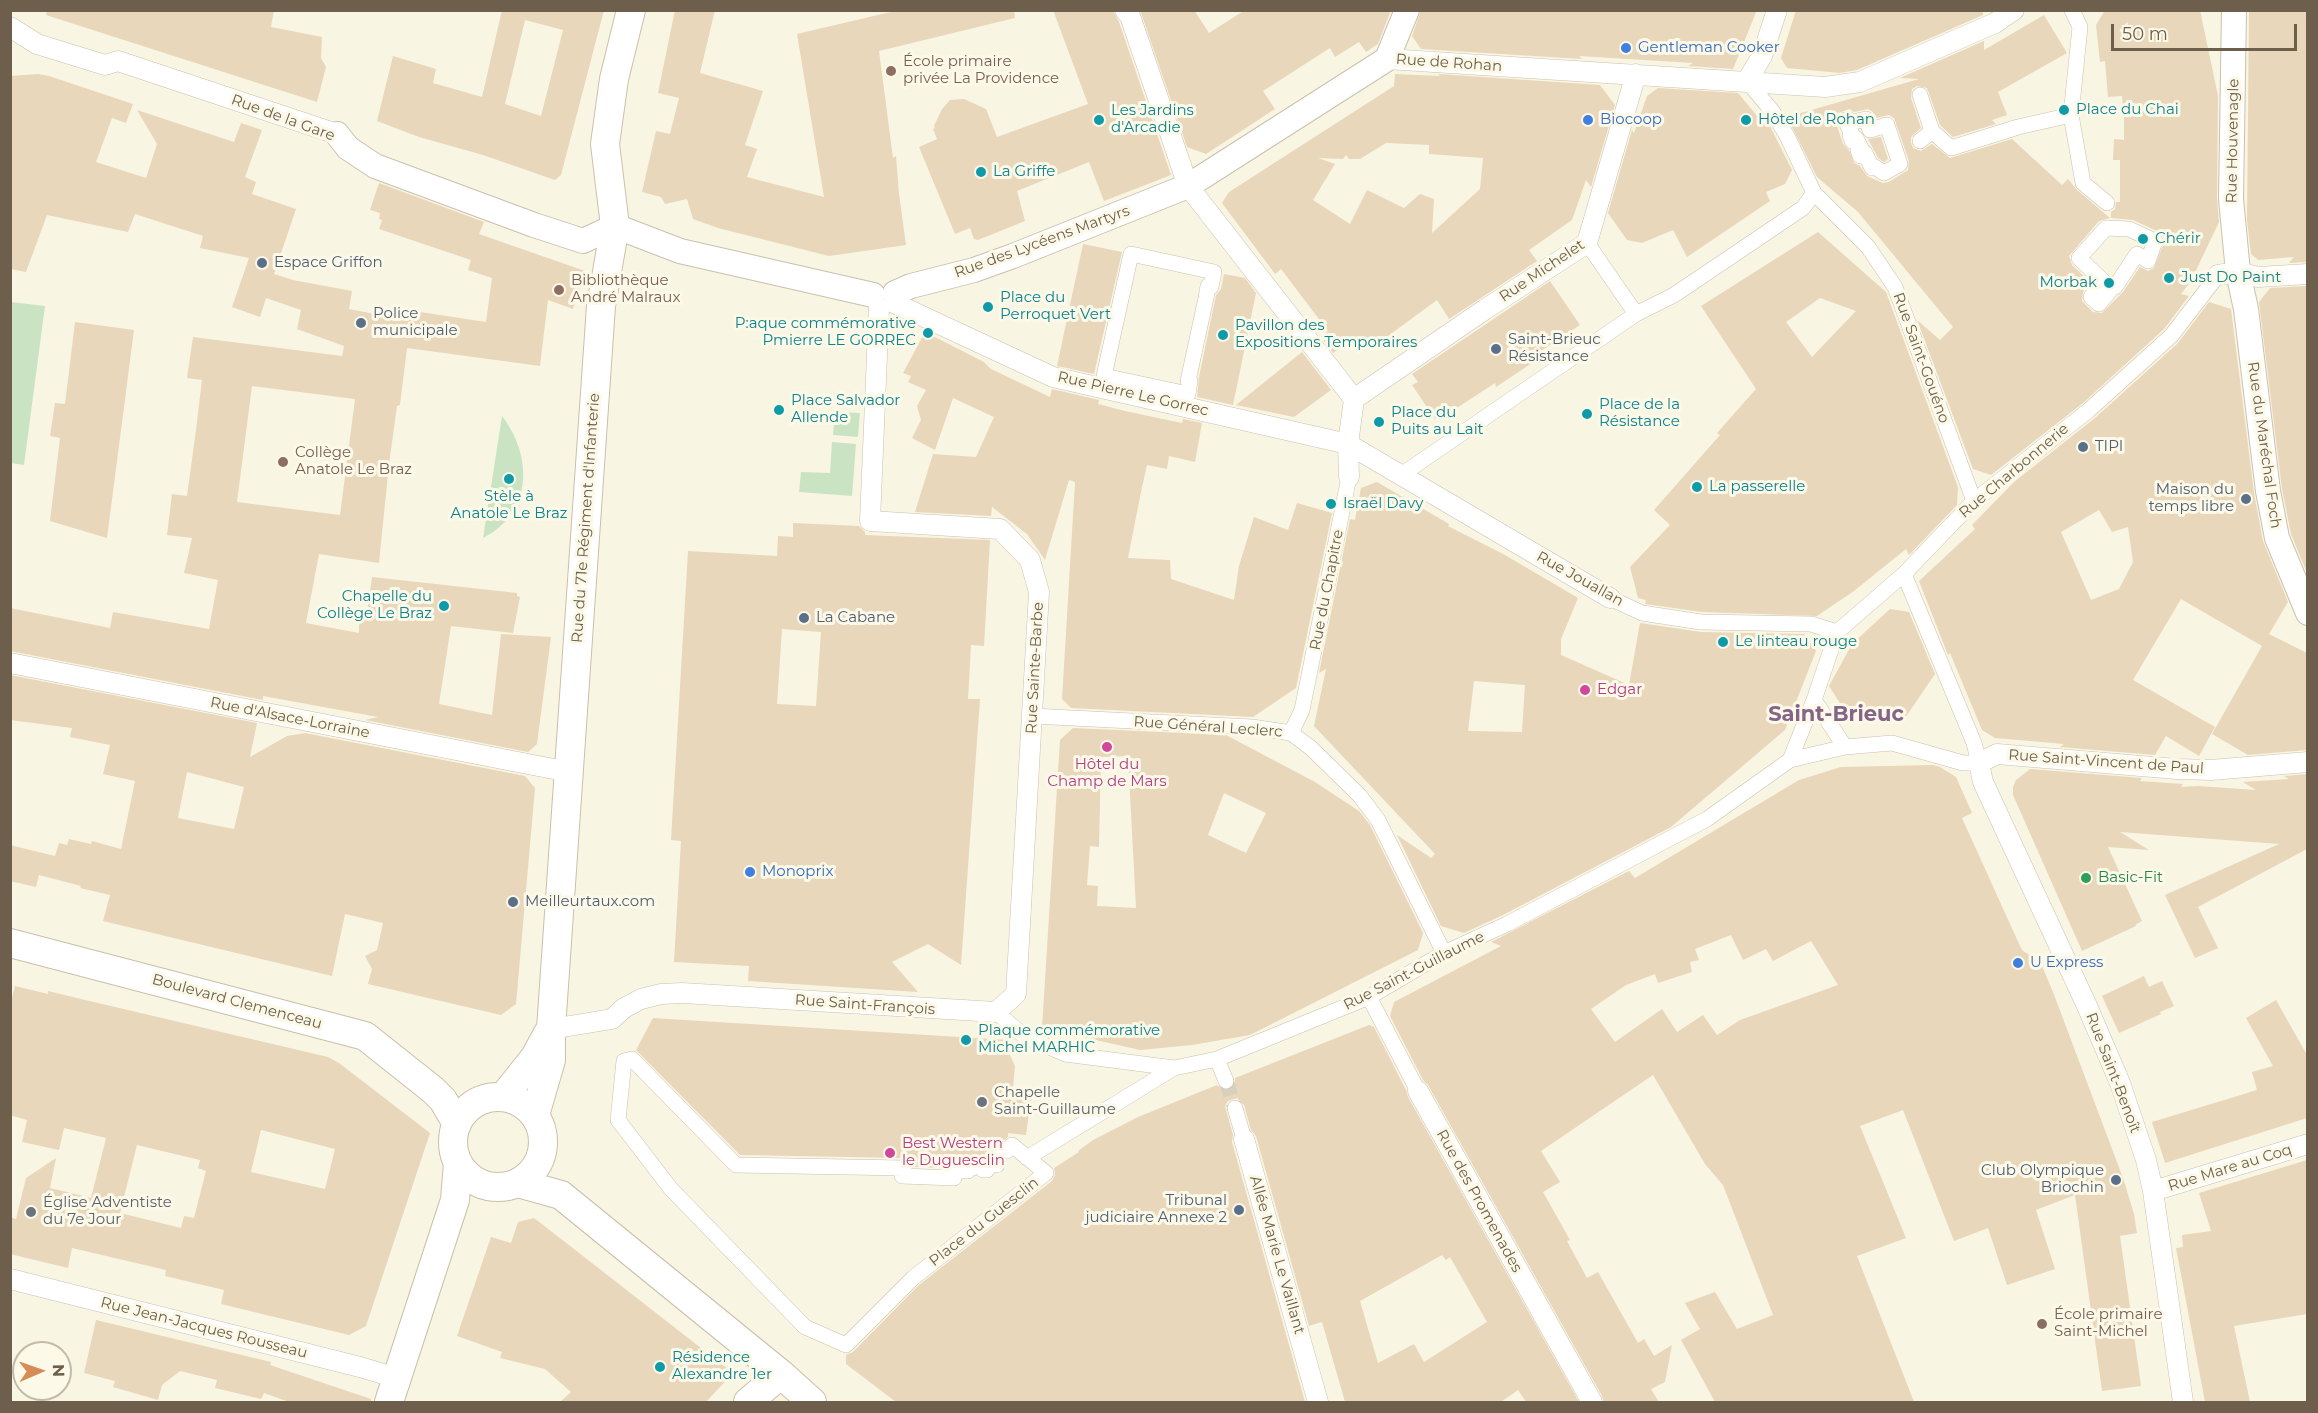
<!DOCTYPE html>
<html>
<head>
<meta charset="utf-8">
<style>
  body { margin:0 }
  #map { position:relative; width:2318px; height:1413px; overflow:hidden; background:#f9f5e3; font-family:Montserrat,sans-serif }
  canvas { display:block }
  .frame { position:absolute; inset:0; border:12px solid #6e5f4c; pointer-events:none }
  .north { position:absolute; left:12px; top:1341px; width:60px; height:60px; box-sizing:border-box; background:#fcf9e8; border:2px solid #c3bbaa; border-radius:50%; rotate:88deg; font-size:16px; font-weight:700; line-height:24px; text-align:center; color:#6e5f4c }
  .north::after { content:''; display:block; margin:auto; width:21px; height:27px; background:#d68c55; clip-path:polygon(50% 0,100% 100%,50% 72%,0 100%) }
  .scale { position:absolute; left:2111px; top:24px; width:186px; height:27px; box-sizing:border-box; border:3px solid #6e5f4c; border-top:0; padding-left:8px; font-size:18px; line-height:21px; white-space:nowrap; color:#6e5f4c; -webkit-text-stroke:4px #fcf9e8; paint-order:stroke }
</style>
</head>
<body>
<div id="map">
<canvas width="2318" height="1413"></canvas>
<div class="frame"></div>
<div class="north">N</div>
<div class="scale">50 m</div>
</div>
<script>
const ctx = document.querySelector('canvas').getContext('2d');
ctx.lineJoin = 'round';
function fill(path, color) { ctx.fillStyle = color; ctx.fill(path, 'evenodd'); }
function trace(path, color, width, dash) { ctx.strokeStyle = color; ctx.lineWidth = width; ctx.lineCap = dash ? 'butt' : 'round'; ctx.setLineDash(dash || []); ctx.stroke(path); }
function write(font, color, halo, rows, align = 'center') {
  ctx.font = font + ' Montserrat,sans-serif'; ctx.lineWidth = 6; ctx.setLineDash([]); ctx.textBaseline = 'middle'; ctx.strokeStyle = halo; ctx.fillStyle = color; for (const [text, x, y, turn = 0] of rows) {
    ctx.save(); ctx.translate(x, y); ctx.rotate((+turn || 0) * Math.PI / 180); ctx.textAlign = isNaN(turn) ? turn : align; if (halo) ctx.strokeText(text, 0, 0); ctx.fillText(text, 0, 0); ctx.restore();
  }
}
fill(new Path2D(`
  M11,302L45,306L24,465L11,463Z
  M835,412L860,413L858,437L833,435Z
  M502,416C533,456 533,513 483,538Z
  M832,442L856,444L852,496L799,492L801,472L830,473Z`), '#cae4c3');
fill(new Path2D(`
  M47,10H274L271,27L322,37L321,58L326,67L317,102L46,15Z
  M502,10H604L561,175L555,180L483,155L419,137L377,121L393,56L436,69L433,83L482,97ZM525,20L563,30L541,116L505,104Z
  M675,10H715L700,73L763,91L745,145L757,149L747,177L824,197L797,34L899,10H1014L1015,18L879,51L893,158L896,156L899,194L906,245L829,256L718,228L693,219L687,199L665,204L661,197L642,192L656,131L670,134L679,98L658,93Z
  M1053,10H1113L1119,22L1171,175L1104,201L1089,162L1017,191L1025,221L978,240L974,239L970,228L955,234L919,147L937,139L933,129L935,128L934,126L942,109L950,100L964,99L986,109L997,137L1088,104Z
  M1140,10H1194L1209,33L1245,10H1391L1378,44L1366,52L1359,42L1335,57L1330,48L1263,91L1275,109L1206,154L1187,147Z
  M1421,10H1757L1733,69L1688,66L1693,63L1579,56L1582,59L1421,49L1412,36Z
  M1796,10H1983V15L1857,70L1840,73L1787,68L1781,58Z
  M2105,10H2200L2218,96L2217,199L2219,222L2191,281L2181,294L2189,296L2164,329L2083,403L1991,475L1973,469L1917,320L1940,340L1953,327L1858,212L1817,177L1787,117L1919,79L1900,78L1984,41V50L2044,15L2067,53L1998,92L2007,115L1992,120L1996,124L1953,137L1940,125L1927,88L1917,86L1912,89L1911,98L1921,128L1911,137V143L1913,148L1921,151L1932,144L1950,158L2012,139L2062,185L2068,179L2077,190L2110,218L2099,221L2069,256L2072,265L2090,282L2083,292L2082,301L2093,312L2102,313L2123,292L2140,267L2148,271L2154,268L2165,240L2159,232L2133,220L2111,218V212L2115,209L2116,202H2120V160H2113L2114,139L2124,140V116L2122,96L2108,97L2105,61L2100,62L2096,25ZM1850,109L1854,112L1868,109L1873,112L1876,118L1889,115L1894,118L1909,161L1908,170L1889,182L1883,183L1867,176L1860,166L1854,163L1849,150L1843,144L1835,120L1838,113Z
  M2249,10H2307V262L2289,263L2294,257L2258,260L2251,254L2247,220Z
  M38,74L49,76L133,104L126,123L112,118L96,162L146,178L157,144L137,110L234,142L241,123L262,130L245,177L256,182L252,194L296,209L274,274L293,280L352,291L349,309L406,320L407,310L486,322L492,278L468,270L471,260L379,229L382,220L379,219L380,213L370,210L379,183L484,222L479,234L585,271L573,309L548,300L540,366L407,348L400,405L397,406L389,464L379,563L319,554L306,623L359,633V625L367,614L372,577L517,593V596L520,597L513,633L451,626L439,704L492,715L501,634L551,637L537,744L528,752L365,720L378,717L263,696V700L10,651V608L110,628L113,612L209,629L218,580L184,573L192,538L167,535L172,494L187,496L196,430L202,380L187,378L193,337L342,356L344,346L297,329L301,310L266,298L260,317L232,307L249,258L200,248L203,236L135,214L128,232L47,215L26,272L10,269V76ZM252,386L355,399L340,515L237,502Z
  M1395,74L1440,76L1438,74L1600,85L1615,105L1591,187L1586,180L1572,220L1529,250L1537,261L1449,319L1437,300L1373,347L1349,342L1333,353L1321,337L1328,331L1281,269L1275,274L1222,203L1229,192L1394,86ZM1386,143L1429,145V154L1483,158L1480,189L1432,233L1434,199L1420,194L1404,208L1367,190L1350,224L1313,200L1335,164L1318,158L1343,159L1346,155L1349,159H1360Z
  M1658,88L1738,93L1763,123L1768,122L1792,170L1785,184L1766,192L1770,201L1687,257L1673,230L1642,243L1627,240L1608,213L1632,130L1634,133L1647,96Z
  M1881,137L1888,159L1884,162L1878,158L1868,139Z
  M1818,232L1886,292L1958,487L1957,505L1909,555L1906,549L1854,591L1817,616L1702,612L1645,604L1646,600L1638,598L1630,567L1670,525L1654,510L1720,435L1717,433L1756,389L1701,306ZM1820,298L1856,311L1812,357L1786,322Z
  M1083,244L1122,252L1094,374L1057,366Z
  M1224,274L1245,278L1256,293L1233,405L1197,397L1199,377L1216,295L1221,289Z
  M1550,281L1580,325L1532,357L1535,361L1496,387L1495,383L1446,415L1445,413L1435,419L1412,385L1418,382L1412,374Z
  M2307,286V568L2306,571L2291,534L2282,489L2259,302L2270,288Z
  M2209,302L2231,309L2254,493L2263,541L2288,602L2269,634L2307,653V750L2248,755L2212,734L2262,646L2181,599L2133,680L2215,727L2199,756L2166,736L2155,755L2060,747L2064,744L1995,738L1982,730L1950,653L1948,655L1919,581L1975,529L1972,525L2014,482L2095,418L2178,343ZM2099,510L2112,532L2128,527L2133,562L2119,589L2091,600L2061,532Z
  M75,322L134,330L107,538L50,521L60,438L50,436L55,403L65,404Z
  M925,332L984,362L991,369L1050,397L1052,389L1099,400L1098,404L1125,411L1182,423L1183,419L1202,423L1195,462L1169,456L1167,469L1147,465L1141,492L1128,558L1170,560L1171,579L1234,600L1239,566L1254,517L1288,530L1297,503L1332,513L1296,688L1253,717L1071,708L1062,699L1075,482L1069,480L1045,560L1027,534L992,507L991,516L915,512L933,454L976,457L994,417L953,398L935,450L912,438L921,420L917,406L926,390L908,382L911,376L903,373Z
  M1302,352L1331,390L1294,417L1236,405Z
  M1377,482L1449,524L1448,526L1505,555L1578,598L1561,639V655L1629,685L1640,623L1701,632L1804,634L1816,651L1785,730L1671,827L1503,915L1464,933L1441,926L1397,835L1431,858L1435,854L1314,726L1326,669L1319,673L1350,519L1355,520L1361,488ZM1474,681L1525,685L1522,732L1468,731Z
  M793,523L859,526L865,532V535L990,540L984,646L971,645L968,699H980L961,965L928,944L892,962L918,992L748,981L749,966L674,962L681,841L671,840L688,551L777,556L778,536L793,537ZM782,629L821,632L816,706L777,704Z
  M1890,609L1909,612L1935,674L1903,721L1852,722L1829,686L1852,644Z
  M10,675L257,723L250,757L287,736L305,733L525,776L535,788L516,1004L501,1015L368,984L372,969L365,956L377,950L383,923L345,914L332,976L103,921L110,895L80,888L81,886L39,875L36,887L10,881V845L55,856L59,843L67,845L69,839L91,844L92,841L121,849L135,781L103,774L110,745L70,737L72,728L10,720ZM187,772L244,787L234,829L178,818Z
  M1073,728L1226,735L1315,782L1359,811L1370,825L1423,933L1418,950L1250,1035L1192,1045L1140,1050L1042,1028L1060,740ZM1128,756L1136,908L1097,906L1098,886L1087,885L1090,846L1099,847L1101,757ZM1224,793L1266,813L1246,853L1208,835Z
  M1933,765L1940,767L1956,777L1972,813L1962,818L2020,946L2023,951L2033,957L2042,966L2053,992L2123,1178L2134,1214L2137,1233L2120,1236L2141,1386L2102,1391L2075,1195L2036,1210L2055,1269L2007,1285L1988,1228L1954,1241L1903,1110L1860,1126L1906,1238L1857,1256L1914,1402H1715L1681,1340L1700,1329L1685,1303L1715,1292L1737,1329L1773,1315L1723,1185L1705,1164L1653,1075L1541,1151L1560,1182L1543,1192L1570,1240L1567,1241L1587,1278L1598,1272L1638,1343L1644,1339L1654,1356L1672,1345L1665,1382L1651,1389L1659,1402H1604L1602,1396L1428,1085L1423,1080L1390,1016L1394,1002L1501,946L1491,942L1629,871L1635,878L1799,780L1841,767ZM1731,935L1743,960L1766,949L1773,961L1811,941L1838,985L1740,1020L1717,1035L1703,1015L1677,1032L1662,1009L1615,1042L1591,1009L1626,985L1655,974L1658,983L1692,972L1690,962L1699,960L1695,949Z
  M2030,769L2142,778L2140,781L2183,784L2181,787L2198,786L2256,790L2243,782L2289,779L2284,776L2307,774V849L2198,907L2218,948L2195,958L2165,895L2279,844L2120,832L2149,850L2108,847L2142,921L2135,925L2136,926L2082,951L2013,795V787L2016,780Z
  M2144,976L2149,987L2162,981L2174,1006L2160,1012L2161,1014L2119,1033L2102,996Z
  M15,986L48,994V991L81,999L328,1057L339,1063L430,1133L366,1326L349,1335L221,1304L224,1290L165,1276L166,1270L72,1248L68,1268L10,1254V1217L16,1219L26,1178L56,1158L50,1188L91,1198L106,1138L64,1128L59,1150L22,1142L27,1120L10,1115V1006ZM261,1130L335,1149L325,1189L251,1172ZM137,1145L200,1160L198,1168L206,1171L194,1218L184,1216L181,1228L120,1213Z
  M2276,1000L2307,1055V1118L2165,1163L2152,1122L2257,1090L2252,1072L2273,1066L2246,1018Z
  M653,1018L1008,1040V1051L1015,1066L1013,1088L1025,1089V1099H1031L1026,1135L1008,1133V1137L1004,1140L994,1143L989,1155L953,1161L946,1168L913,1167L910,1161L904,1158L740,1155L636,1050Z
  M1369,1025L1374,1027L1406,1090L1408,1097L1579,1402H1526L1518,1390L1501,1402H1345L1322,1322L1309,1326L1256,1136L1251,1130L1244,1105L1237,1098L1228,1101L1225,1106L1233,1135L1232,1142L1305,1402H896L846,1364V1355L853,1352L919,1285L1052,1181L1055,1175L1054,1168L1079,1152L1078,1151L1093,1140L1138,1117L1217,1085L1224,1090H1230L1234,1086L1235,1078ZM1442,1255L1446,1260L1450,1257L1487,1322L1424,1362L1414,1344L1378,1363L1360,1301Z
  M2307,1160V1314L2234,1326L2250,1402H2205L2176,1248L2183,1247L2182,1235L2211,1231L2199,1193Z
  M534,1218L565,1242L733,1373L706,1402H560L571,1392L545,1369L500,1358L502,1352L457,1336L491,1237L511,1243L518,1222Z
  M96,1320L271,1362L270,1365L371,1399V1402H289L264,1393L261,1399L215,1388L217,1380L180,1371L162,1385L158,1400L113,1387L115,1381L84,1373Z`), '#e8d7bb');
trace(new Path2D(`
  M1226,1081L1235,1108`), '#d6d0bd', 15, [15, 8]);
const pedestrian = new Path2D(`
  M1747,81L1773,112L1788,138L1814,193L1868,247L1895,287L1974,501
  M1920,95L1932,131L1920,141
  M2071,115L2083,183L2107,203
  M1848,119L1849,123L1866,119L1870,130L1887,125L1900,164L1884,173L1875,167L1872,168L1865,153L1860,156L1858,150L1861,148L1856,138L1852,141L1850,135L1852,134L1845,120Z
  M1932,131L1951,148L2018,127L2071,115L2080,27L2072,10
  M2106,228L2129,229L2155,241L2148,261L2137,254L2115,287L2114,286L2099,304L2091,297L2103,281L2079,258Z
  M1587,243L1636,314
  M1131,254L1214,272L1211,287L1208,286L1206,298L1188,381H1190L1188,394L1104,376Z
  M1401,475L1636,314L1674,295L1803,208L1814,193
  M1610,598L1642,613L1701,622L1811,624L1837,632
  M1814,700L1845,747
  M1032,716L1252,727L1291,733L1311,748L1360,796L1378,820L1444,953
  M1291,733L1302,710L1349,477
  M1790,760L1814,700L1837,632L1904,574L1974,501L2089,410L2171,336L2218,275
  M1369,997L1418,1091
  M996,1012L1024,1036L1065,1054L1174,1068
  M632,1059L736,1165L904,1168L902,1176L954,1178L956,1170L968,1171V1168H973L972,1166L984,1167L983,1170H987V1167L993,1164L997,1165L1001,1149L1007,1151L1012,1145L1046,1173L913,1278L846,1345L805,1327L671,1189L618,1120L624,1061Z
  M1217,1059L1226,1081
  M1235,1108L1244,1139
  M1027,1158L1174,1068L1217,1059L1369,997L1444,953L1507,924L1707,819L1790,760L1845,747L1892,743L1963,763H1979L1974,743L1904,574`);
const minor = new Path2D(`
  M1125,10L1130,16L1188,186L1354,399
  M10,27L37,44L105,65L118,61L337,134
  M1387,59L1825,87L1860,82L1995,23L2014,10
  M1747,81L1762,56L1777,10
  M2218,275L2238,272L2258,277L2308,274
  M894,303L1053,377L1348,444L1610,598
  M1354,399L1484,310L1587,243L1636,74
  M1349,477L1348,444L1354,399
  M10,663L569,772
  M551,1029L612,1019L624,1008L641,999L661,994L682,993L996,1012L1016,994L1039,592L1030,560L1000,529L870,521L879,308
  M1418,1091L1592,1402
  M1244,1139L1318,1402
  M2153,1191L2308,1144
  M10,1279L360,1367L397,1378
  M2183,1402L2153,1191L2146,1160L2120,1083L2087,1006L1983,782L1979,763L1997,754L2177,769L2211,770L2308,762`);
const tertiary = new Path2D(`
  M2234,10L2231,199L2238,272L2246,309L2268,491L2277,538L2308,613
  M337,134L348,148L375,166L534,225L583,241L615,226L680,251L873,295
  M895,293L911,286L974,270L1013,256L1188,186L1387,59L1407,10`);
const secondary = new Path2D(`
  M10,943L365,1036L433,1090L443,1100L457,1124
  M503,1097L535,1057L548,1033
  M453 1142a45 45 0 1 1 90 0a45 45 0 1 1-90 0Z
  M535,1115L551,1060V1029L601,306L615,226L605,144L614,79L631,10
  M518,1183L561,1195L781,1374L812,1402
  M389,1402L455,1200L458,1163
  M748,1402L781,1374`);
trace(pedestrian, '#cbc0ae', 16);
trace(minor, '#cbc0ae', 21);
trace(tertiary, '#cbc0ae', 26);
trace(secondary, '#cbbfa9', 30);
trace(pedestrian, '#fff', 15);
trace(minor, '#fff', 20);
trace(tertiary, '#fff', 24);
trace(secondary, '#fff', 28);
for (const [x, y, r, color] of [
  [1626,48,6,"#3f7fe0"],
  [891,71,6,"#8d6e63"],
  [2064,110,6,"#0f9aa8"],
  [1099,120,6,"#0f9aa8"],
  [1588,120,6,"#3f7fe0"],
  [1746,120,6,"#0f9aa8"],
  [981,172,6,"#0f9aa8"],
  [2143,239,6,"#0f9aa8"],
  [262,263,6,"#5c6f8a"],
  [2169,278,6,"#0f9aa8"],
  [2109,283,6,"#0f9aa8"],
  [559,290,6,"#8d6e63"],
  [988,307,6,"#0f9aa8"],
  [361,323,6,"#5c6f8a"],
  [928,333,6,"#0f9aa8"],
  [1223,335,6,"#0f9aa8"],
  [1496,349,6,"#5c6f8a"],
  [779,410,6,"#0f9aa8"],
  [1587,414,6,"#0f9aa8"],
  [1379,422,6,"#0f9aa8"],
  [2083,447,6,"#5c6f8a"],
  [283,462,6,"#8d6e63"],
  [509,479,6,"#0f9aa8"],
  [1697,487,6,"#0f9aa8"],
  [2246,499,6,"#5c6f8a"],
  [1331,504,6,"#0f9aa8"],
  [444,606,6,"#0f9aa8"],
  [804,618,6,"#5c6f8a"],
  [1723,642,6,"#0f9aa8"],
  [1585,690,6,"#d1479c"],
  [1107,747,6,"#d1479c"],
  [750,872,6,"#3f7fe0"],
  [2086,878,6,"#2e9e5b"],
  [513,902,6,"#5c6f8a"],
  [2018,963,6,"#3f7fe0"],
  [966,1040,6,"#0f9aa8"],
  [982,1102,6,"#6b7280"],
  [890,1153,6,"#d1479c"],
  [2116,1180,6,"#5c6f8a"],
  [1239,1210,6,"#5c6f8a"],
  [31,1212,6,"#6b7280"],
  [2042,1324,6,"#8d6e63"],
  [660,1367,6,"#0f9aa8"]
]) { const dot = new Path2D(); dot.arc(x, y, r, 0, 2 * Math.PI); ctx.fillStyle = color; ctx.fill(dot); trace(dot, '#fcf9e8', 2); }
write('15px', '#366cbe', '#fcf9e8', [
  ["Gentleman Cooker",1638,48],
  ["Biocoop",1600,120],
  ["Monoprix",762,872],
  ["U Express",2030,963]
], 'left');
write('15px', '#785e54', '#fcf9e8', [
  ["École primaire",903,62],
  ["privée La Providence",903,79],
  ["Bibliothèque",571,281],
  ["André Malraux",571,298],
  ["Collège",295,453],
  ["Anatole Le Braz",295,470],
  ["École primaire",2054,1315],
  ["Saint-Michel",2054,1332]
], 'left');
write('15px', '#6e5f4c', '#fcf9e8', [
  ["Rue de Rohan",1449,63,4],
  ["Rue de la Gare",283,118,20],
  ["Rue Houvenagle",2233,141,-89],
  ["Rue des Lycéens Martyrs",1042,242,-20],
  ["Rue Michelet",1542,271,-34],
  ["Rue Saint-Gouéno",1921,358,70],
  ["Rue Pierre Le Gorrec",1133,394,13],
  ["Rue du Maréchal Foch",2264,445,82],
  ["Rue Charbonnerie",2014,471,-40],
  ["Rue du 71e Régiment d'Infanterie",586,518,-86],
  ["Rue Jouallan",1580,579,29],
  ["Rue du Chapitre",1327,590,-79],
  ["Rue Sainte-Barbe",1035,668,-87],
  ["Rue d'Alsace-Lorraine",290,718,11],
  ["Rue Général Leclerc",1208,727,4],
  ["Rue Saint-Vincent de Paul",2106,762,4],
  ["Rue Saint-Guillaume",1414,971,-27],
  ["Boulevard Clemenceau",237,1002,15],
  ["Rue Saint-François",865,1005,4],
  ["Rue Saint-Benoît",2113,1073,69],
  ["Rue Mare au Coq",2230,1168,-17],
  ["Rue des Promenades",1479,1201,61],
  ["Place du Guesclin",984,1222,-38],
  ["Allée Marie Le Vaillant",1277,1255,74],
  ["Rue Jean-Jacques Rousseau",204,1328,14]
]);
write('15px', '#0d838f', '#fcf9e8', [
  ["Place du Chai",2076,110],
  ["Les Jardins",1111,111],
  ["d'Arcadie",1111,128],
  ["Hôtel de Rohan",1758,120],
  ["La Griffe",993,172],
  ["Chérir",2155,239],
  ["Just Do Paint",2181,278],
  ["Morbak",2097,283,"right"],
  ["Place du",1000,298],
  ["Perroquet Vert",1000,315],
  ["P:aque commémorative",916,324,"right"],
  ["Pmierre LE GORREC",916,341,"right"],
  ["Pavillon des",1235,326],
  ["Expositions Temporaires",1235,343],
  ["Place Salvador",791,401],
  ["Allende",791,418],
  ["Place de la",1599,405],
  ["Résistance",1599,422],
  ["Place du",1391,413],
  ["Puits au Lait",1391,430],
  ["La passerelle",1709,487],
  ["Stèle à",509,497,"center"],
  ["Anatole Le Braz",509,514,"center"],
  ["Israël Davy",1343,504],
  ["Chapelle du",432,597,"right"],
  ["Collège Le Braz",432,614,"right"],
  ["Le linteau rouge",1735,642],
  ["Plaque commémorative",978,1031],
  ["Michel MARHIC",978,1048],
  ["Résidence",672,1358],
  ["Alexandre 1er",672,1375]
], 'left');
write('15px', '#4e5e75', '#fcf9e8', [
  ["Espace Griffon",274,263],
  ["Police",373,314],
  ["municipale",373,331],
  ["Saint-Brieuc",1508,340],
  ["Résistance",1508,357],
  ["TIPI",2095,447],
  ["Maison du",2234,490,"right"],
  ["temps libre",2234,507,"right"],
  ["La Cabane",816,618],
  ["Meilleurtaux.com",525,902],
  ["Club Olympique",2104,1171,"right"],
  ["Briochin",2104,1188,"right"],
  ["Tribunal",1227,1201,"right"],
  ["judiciaire Annexe 2",1227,1218,"right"]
], 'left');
write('15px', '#b23c85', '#fcf9e8', [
  ["Edgar",1597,690],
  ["Hôtel du",1107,765,"center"],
  ["Champ de Mars",1107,782,"center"],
  ["Best Western",902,1144],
  ["le Duguesclin",902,1161]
], 'left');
write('15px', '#27864d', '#fcf9e8', [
  ["Basic-Fit",2098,878]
], 'left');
write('15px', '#5b616d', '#fcf9e8', [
  ["Chapelle",994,1093],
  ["Saint-Guillaume",994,1110],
  ["Église Adventiste",43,1203],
  ["du 7e Jour",43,1220]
], 'left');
write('bold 21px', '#85648a', '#fcf9e8', [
  ["Saint-Brieuc",1836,715]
]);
</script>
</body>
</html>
